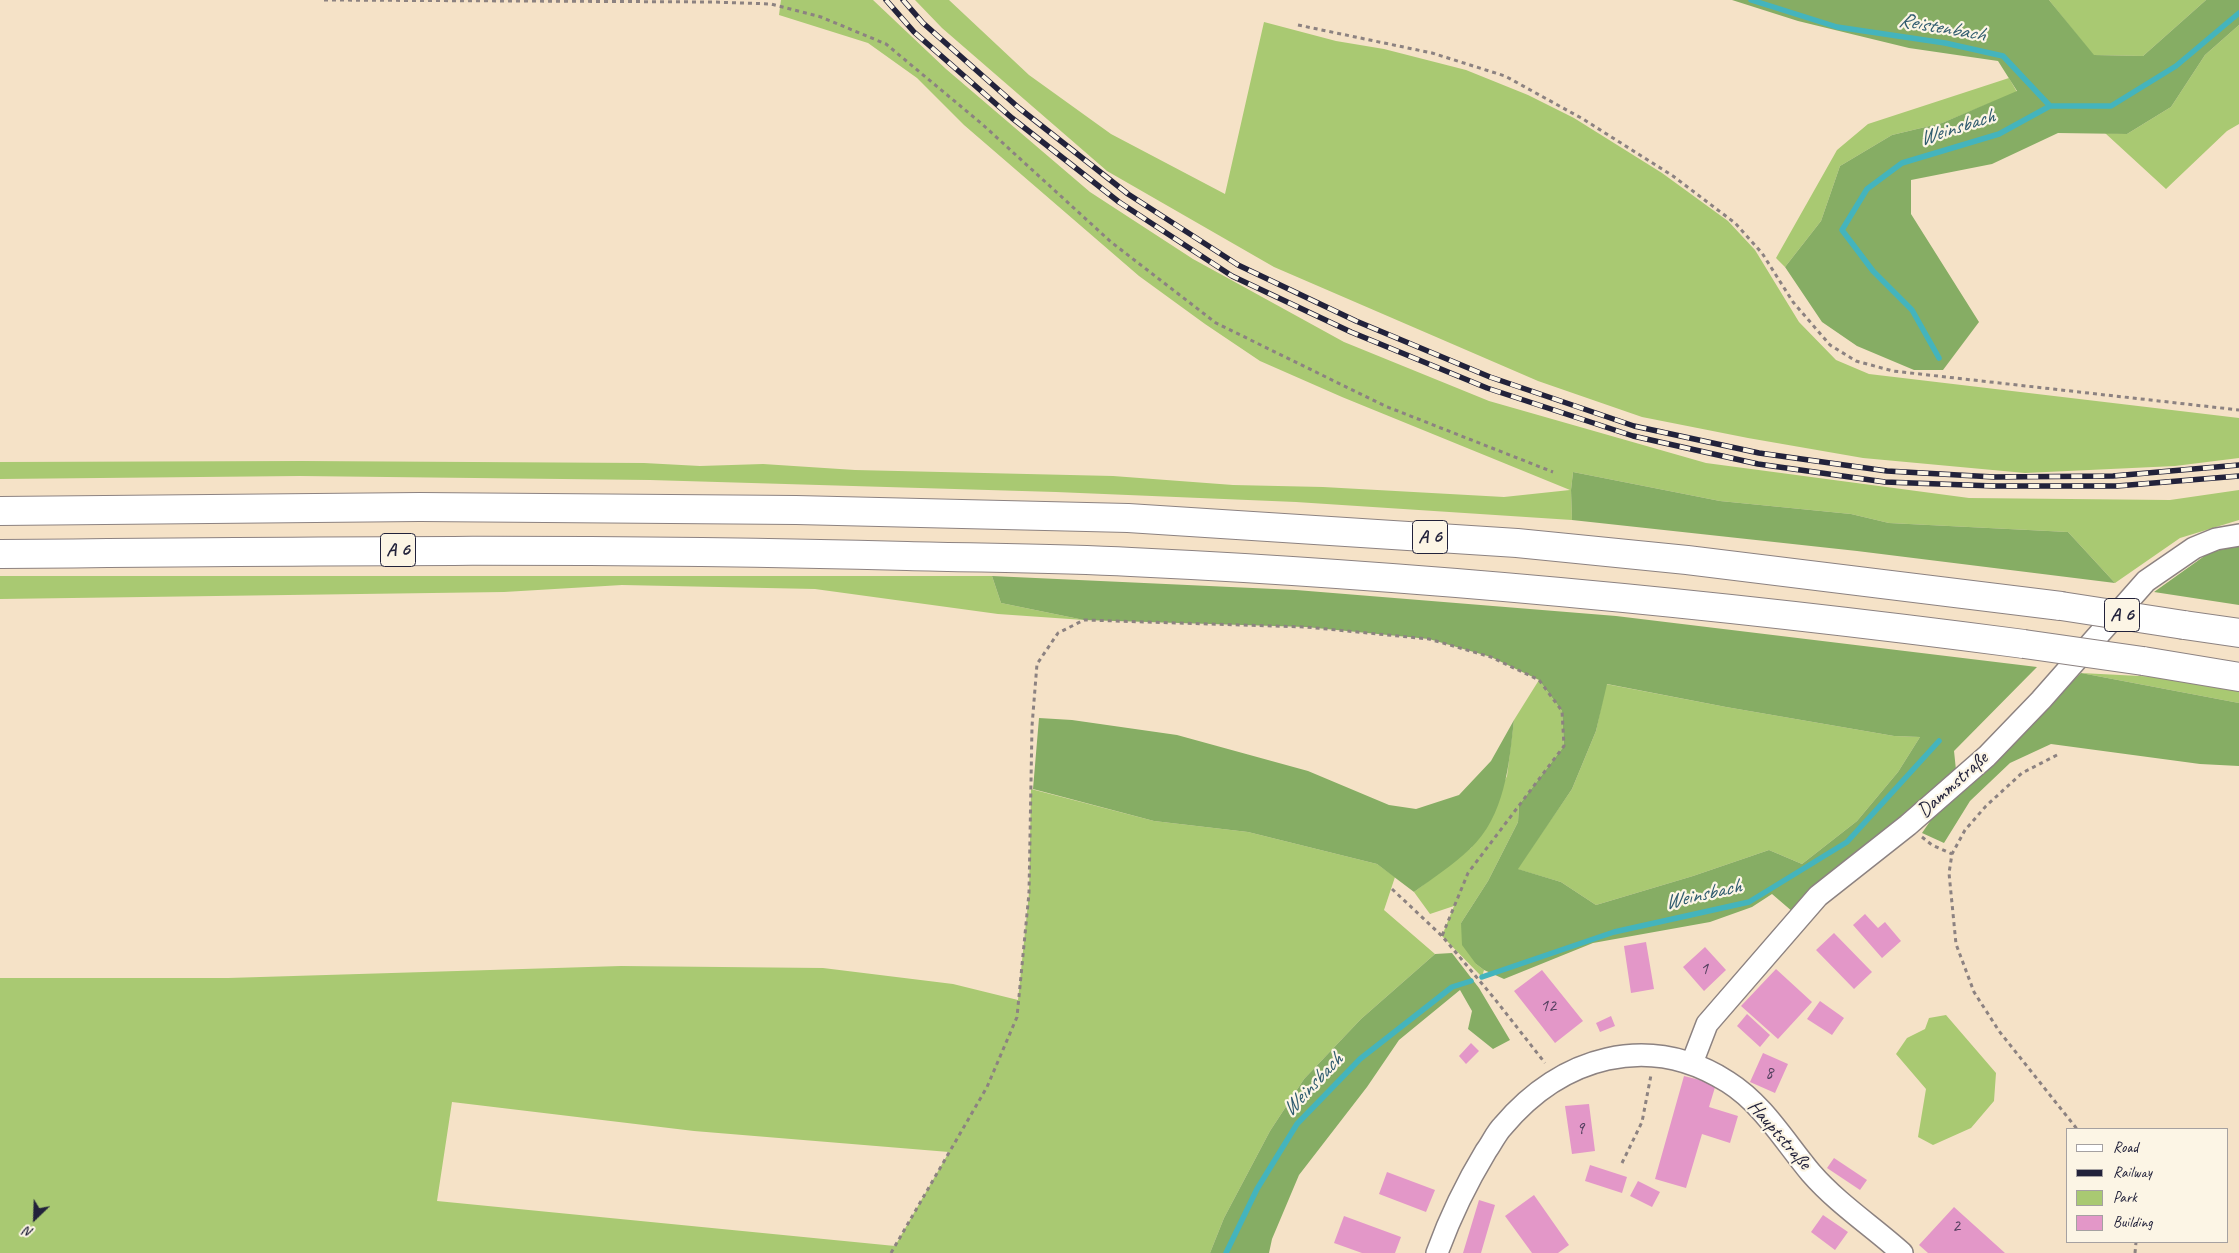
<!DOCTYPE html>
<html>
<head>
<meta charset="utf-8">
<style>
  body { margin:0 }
  #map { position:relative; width:2239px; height:1253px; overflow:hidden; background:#f5e2c7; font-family:Caveat,sans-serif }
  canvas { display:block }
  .legend { position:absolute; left:2066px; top:1128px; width:162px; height:115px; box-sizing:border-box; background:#fcf5e5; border:1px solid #a5a1a1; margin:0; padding:6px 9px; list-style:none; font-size:15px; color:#22223b }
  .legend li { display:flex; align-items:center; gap:10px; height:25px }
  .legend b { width:25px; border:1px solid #a5a1a1 }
  .north { position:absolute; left:10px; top:1193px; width:50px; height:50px; -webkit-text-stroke:4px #fcf5e5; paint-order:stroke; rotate:204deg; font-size:14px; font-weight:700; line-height:20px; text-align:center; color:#22223b }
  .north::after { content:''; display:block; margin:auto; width:18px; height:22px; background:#22223b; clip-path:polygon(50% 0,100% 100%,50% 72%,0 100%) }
</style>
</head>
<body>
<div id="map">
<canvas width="2239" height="1253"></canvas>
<ul class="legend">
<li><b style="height:6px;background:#fff"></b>Road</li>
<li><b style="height:6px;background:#22223b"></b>Railway</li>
<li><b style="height:14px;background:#a9c972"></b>Park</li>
<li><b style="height:14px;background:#e397c8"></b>Building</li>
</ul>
<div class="north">N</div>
</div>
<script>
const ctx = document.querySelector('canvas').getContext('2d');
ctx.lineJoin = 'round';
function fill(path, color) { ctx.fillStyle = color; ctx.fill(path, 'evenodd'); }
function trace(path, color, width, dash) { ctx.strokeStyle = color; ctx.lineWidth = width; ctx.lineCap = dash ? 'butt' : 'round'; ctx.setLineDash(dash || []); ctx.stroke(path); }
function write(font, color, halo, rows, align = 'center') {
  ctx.font = font + ' Caveat,sans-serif'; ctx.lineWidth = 4.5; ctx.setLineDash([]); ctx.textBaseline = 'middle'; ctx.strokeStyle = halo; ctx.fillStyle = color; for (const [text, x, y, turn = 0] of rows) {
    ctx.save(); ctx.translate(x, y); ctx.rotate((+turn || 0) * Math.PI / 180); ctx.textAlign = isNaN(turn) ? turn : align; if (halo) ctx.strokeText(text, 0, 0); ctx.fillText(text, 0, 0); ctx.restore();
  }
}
fill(new Path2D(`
  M781,0H873L946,69L1090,192L1193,259L1344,342L1489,401L1706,463L1969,498L2170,500L2239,490V520L2180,538L2115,583L2068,532L1889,523L1851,514L1720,501L1573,472L1571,490L1572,520L1296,502L1056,492L650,480L300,476L0,479V462L302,461L644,463L700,466L763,464L855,470L1113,476L1233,485L1323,487L1504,497L1570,490L1342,397L1260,361L1205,324L1139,276L964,125L917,78L868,43L779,15Z
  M915,0H949L1029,75L1111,134L1225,194L1264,22L1336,41L1384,49L1466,70L1528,95L1574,118L1662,173L1728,221L1755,250L1799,322L1836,360L1869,374L2239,418V458L2175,466L2025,473L1863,458L1748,438L1642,417L1538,381L1274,267L1107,171L942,28Z
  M2049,0H2206L2143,56L2093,55Z
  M2239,25V124L2227,131L2166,189L2105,133L2127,134L2171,107L2205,55Z
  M2009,78L2017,92L1942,123L1892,135L1840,166L1821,221L1785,267L1776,258L1837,150L1868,124Z
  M0,576H992L1001,603L1084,620L998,614L815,589L622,585L504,592L0,599Z
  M2081,673L2159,677L2239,690V703Z
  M1539,680L1562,711L1564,746L1519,805L1518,822L1488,881L1461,923L1476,964L1484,970L1482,977L1442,936L1454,906L1430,914L1414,892L1471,848L1507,776L1514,720Z
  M1606,684L1726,707L1894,736L1920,737L1898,772L1857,821L1802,864L1769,850L1693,876L1596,905L1561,882L1517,869L1572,789L1596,731Z
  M1031,789L1154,821L1248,832L1377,864L1395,877L1384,910L1435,954L1361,1019L1304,1079L1270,1131L1224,1218L1210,1253H0V978H228L621,966L823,968L953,984L1018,1000L1029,893ZM452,1102L694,1131L949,1152L895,1246L437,1201Z
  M1946,1015L1996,1073L1994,1101L1971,1128L1933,1145L1918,1137L1926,1089L1896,1054L1907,1038L1925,1029L1929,1018Z`), '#a9c972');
fill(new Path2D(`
  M1732,0H2049L2094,55L2143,56L2206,0H2239V25L2205,55L2171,107L2127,134L2058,133L1992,164L1911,180V214L1979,322L1943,370H1914L1857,346L1822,322L1785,267L1821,221L1840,166L1892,135L1942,123L2017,91L1998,61L1909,48L1798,21Z
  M1573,472L1720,501L1851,514L1889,523L2068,532L2115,583L1857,551L1572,520L1571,490Z
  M2239,546V605L2154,592L2210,552Z
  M992,576L1296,590L1616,616L2037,667L1954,751L1956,770L1793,912L1772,894L1752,907L1710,922L1593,943L1504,979L1484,970L1476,964L1462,945L1461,923L1488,881L1518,822L1519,805L1564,746L1562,711L1539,680L1491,657L1429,639L1306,627L1084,620L1001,603ZM1607,684L1726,707L1894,736L1920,737L1898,772L1857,821L1802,864L1769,850L1693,876L1596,905L1561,882L1518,869L1572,789L1596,731Z
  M2081,673L2239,703V766L2200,764L2051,744L2010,763L1970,801L1944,843L1922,833L1935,814Z
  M1039,718L1072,720L1177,735L1308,771L1389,805L1416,809L1459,795L1491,761L1514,720C1509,765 1505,816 1470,849C1453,865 1433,878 1414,892L1377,864L1248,832L1154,821L1033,789Z
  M1452,953L1479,988L1510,1040L1493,1049L1468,1029L1472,1011L1460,990L1399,1040L1367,1087L1299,1175L1272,1239L1269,1253H1210L1224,1218L1270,1131L1304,1079L1361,1019L1435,954Z`), '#86ad64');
trace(new Path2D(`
  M1751,0L1837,27L1945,43L2003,56L2050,106
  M1939,358L1912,310L1873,271L1842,230L1867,189L1902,163L1999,134L2050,106H2111L2176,66L2239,13
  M1482,977L1614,932L1749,902L1847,842L1939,741
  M1226,1253L1257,1189L1297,1124L1360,1059L1452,987L1471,981`), '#44b4bd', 5.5);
fill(new Path2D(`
  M1865,914L1878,928L1885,922L1901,941L1882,958L1853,925Z
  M1834,933L1872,972L1854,989L1816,950Z
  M1646,942L1654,989L1631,993L1624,946Z
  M1705,947L1726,970L1704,991L1683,967Z
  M1776,969L1812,1002L1778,1039L1741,1006Z
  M1542,970L1583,1021L1555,1043L1514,991Z
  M1820,1001L1844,1018L1832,1035L1807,1019Z
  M1747,1014L1770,1035L1760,1047L1737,1026Z
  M1611,1016L1615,1026L1600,1032L1596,1023Z
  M1471,1043L1479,1051L1466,1064L1459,1056Z
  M1763,1053L1788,1064L1775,1093L1750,1082Z
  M1684,1076L1716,1084L1709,1107L1738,1116L1730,1143L1702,1134L1686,1188L1655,1179Z
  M1589,1104L1595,1151L1572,1154L1565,1106Z
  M1834,1158L1867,1180L1860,1190L1827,1168Z
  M1590,1165L1627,1177L1622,1193L1585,1181Z
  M1387,1172L1435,1190L1426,1212L1379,1194Z
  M1638,1181L1660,1192L1652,1207L1630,1196Z
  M1534,1195L1569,1245L1558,1253H1532L1505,1216Z
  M1479,1200L1495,1205L1481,1253H1463Z
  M1954,1207L2005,1253H1928L1919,1245Z
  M1823,1215L1848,1232L1835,1250L1811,1232Z
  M1344,1216L1401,1237L1395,1253H1362L1334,1243Z`), '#e397c8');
const secondary = new Path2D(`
  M1692,1063L1707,1024L1818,896L1908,825L1987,756L2041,700L2146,581L2194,548L2216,539L2239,535
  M1437,1253C1450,1217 1466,1184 1486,1151C1492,1143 1496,1133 1503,1126C1561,1057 1648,1031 1728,1082C1763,1104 1785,1142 1811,1173C1838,1204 1872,1226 1902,1253`);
const highway = new Path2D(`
  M0,511L420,507L796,510L1128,518L1517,543L1687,560L2061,606
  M0,554C302,551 605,548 907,556C982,558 1056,558 1131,562C1430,576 1727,605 2024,644
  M2184,625L2239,633
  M2143,661L2239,677`);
trace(secondary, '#8c8281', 24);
trace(highway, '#8c8281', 30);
trace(new Path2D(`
  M324,0L713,2L771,4L821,17L886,44L982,124L1111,242L1216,323L1385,406L1553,472
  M1298,25L1432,53L1505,76L1583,119L1673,176L1735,223L1762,253L1793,302L1830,345L1856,361L1893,371L2239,410
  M2057,755L2022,773L1986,806L1965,830L1952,854L1949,873L1956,944L1974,992L1999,1031L2077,1129
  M1922,837L1932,845L1952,854
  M1392,889L1442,936
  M1622,1163L1642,1122L1651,1075
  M891,1253L987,1087L1017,1017L1029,893L1032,726L1037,664L1058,633L1084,620L1306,627L1429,639L1491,657L1539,680L1562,711L1564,746L1468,873L1442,936L1494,998L1545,1063
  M2135,1253L2136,1242`), '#8c8281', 3, [4, 4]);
trace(secondary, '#fff', 21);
trace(highway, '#fff', 28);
const rail = new Path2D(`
  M886,0L914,32L1012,118L1119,202L1232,276L1351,332L1487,388L1633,436L1758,464L1885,482L1994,486H2117L2239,476
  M903,0L923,23L1019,108L1128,194L1238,265L1356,321L1490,377L1634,426L1759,453L1887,471L1994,477L2113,476L2239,465`);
trace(rail, '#22223b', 5.5);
trace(rail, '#fcf5e5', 4, [11]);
const highwayBridge = new Path2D(`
  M2061,606L2184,625
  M2024,644L2143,661`);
trace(highwayBridge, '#8c8281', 30, []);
trace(highwayBridge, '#fff', 28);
write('18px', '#523f5e', null, [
  ["1",1704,969],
  ["12",1548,1006],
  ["8",1769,1073],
  ["9",1580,1129],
  ["2",1956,1226]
]);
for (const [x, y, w] of [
  [1430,537,35],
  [398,550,35],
  [2122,615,35]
]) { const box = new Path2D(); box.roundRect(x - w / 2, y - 16.5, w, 33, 4); ctx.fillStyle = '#fcf5e5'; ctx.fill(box); trace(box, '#22223b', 1); }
write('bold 19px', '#22223b', null, [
  ["A 6",1430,537],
  ["A 6",398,550],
  ["A 6",2122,615]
]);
write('20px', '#22223b', '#fcf5e5', [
  ["Dammstraße",1953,785,-42],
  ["Hauptstraße",1779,1135,49]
]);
write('italic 21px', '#305c6f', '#fcf5e5', [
  ["Reistenbach",1942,28,10],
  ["Weinsbach",1957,128,-18],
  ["Weinsbach",1703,895,-13],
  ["Weinsbach",1313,1085,-47]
]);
</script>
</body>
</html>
